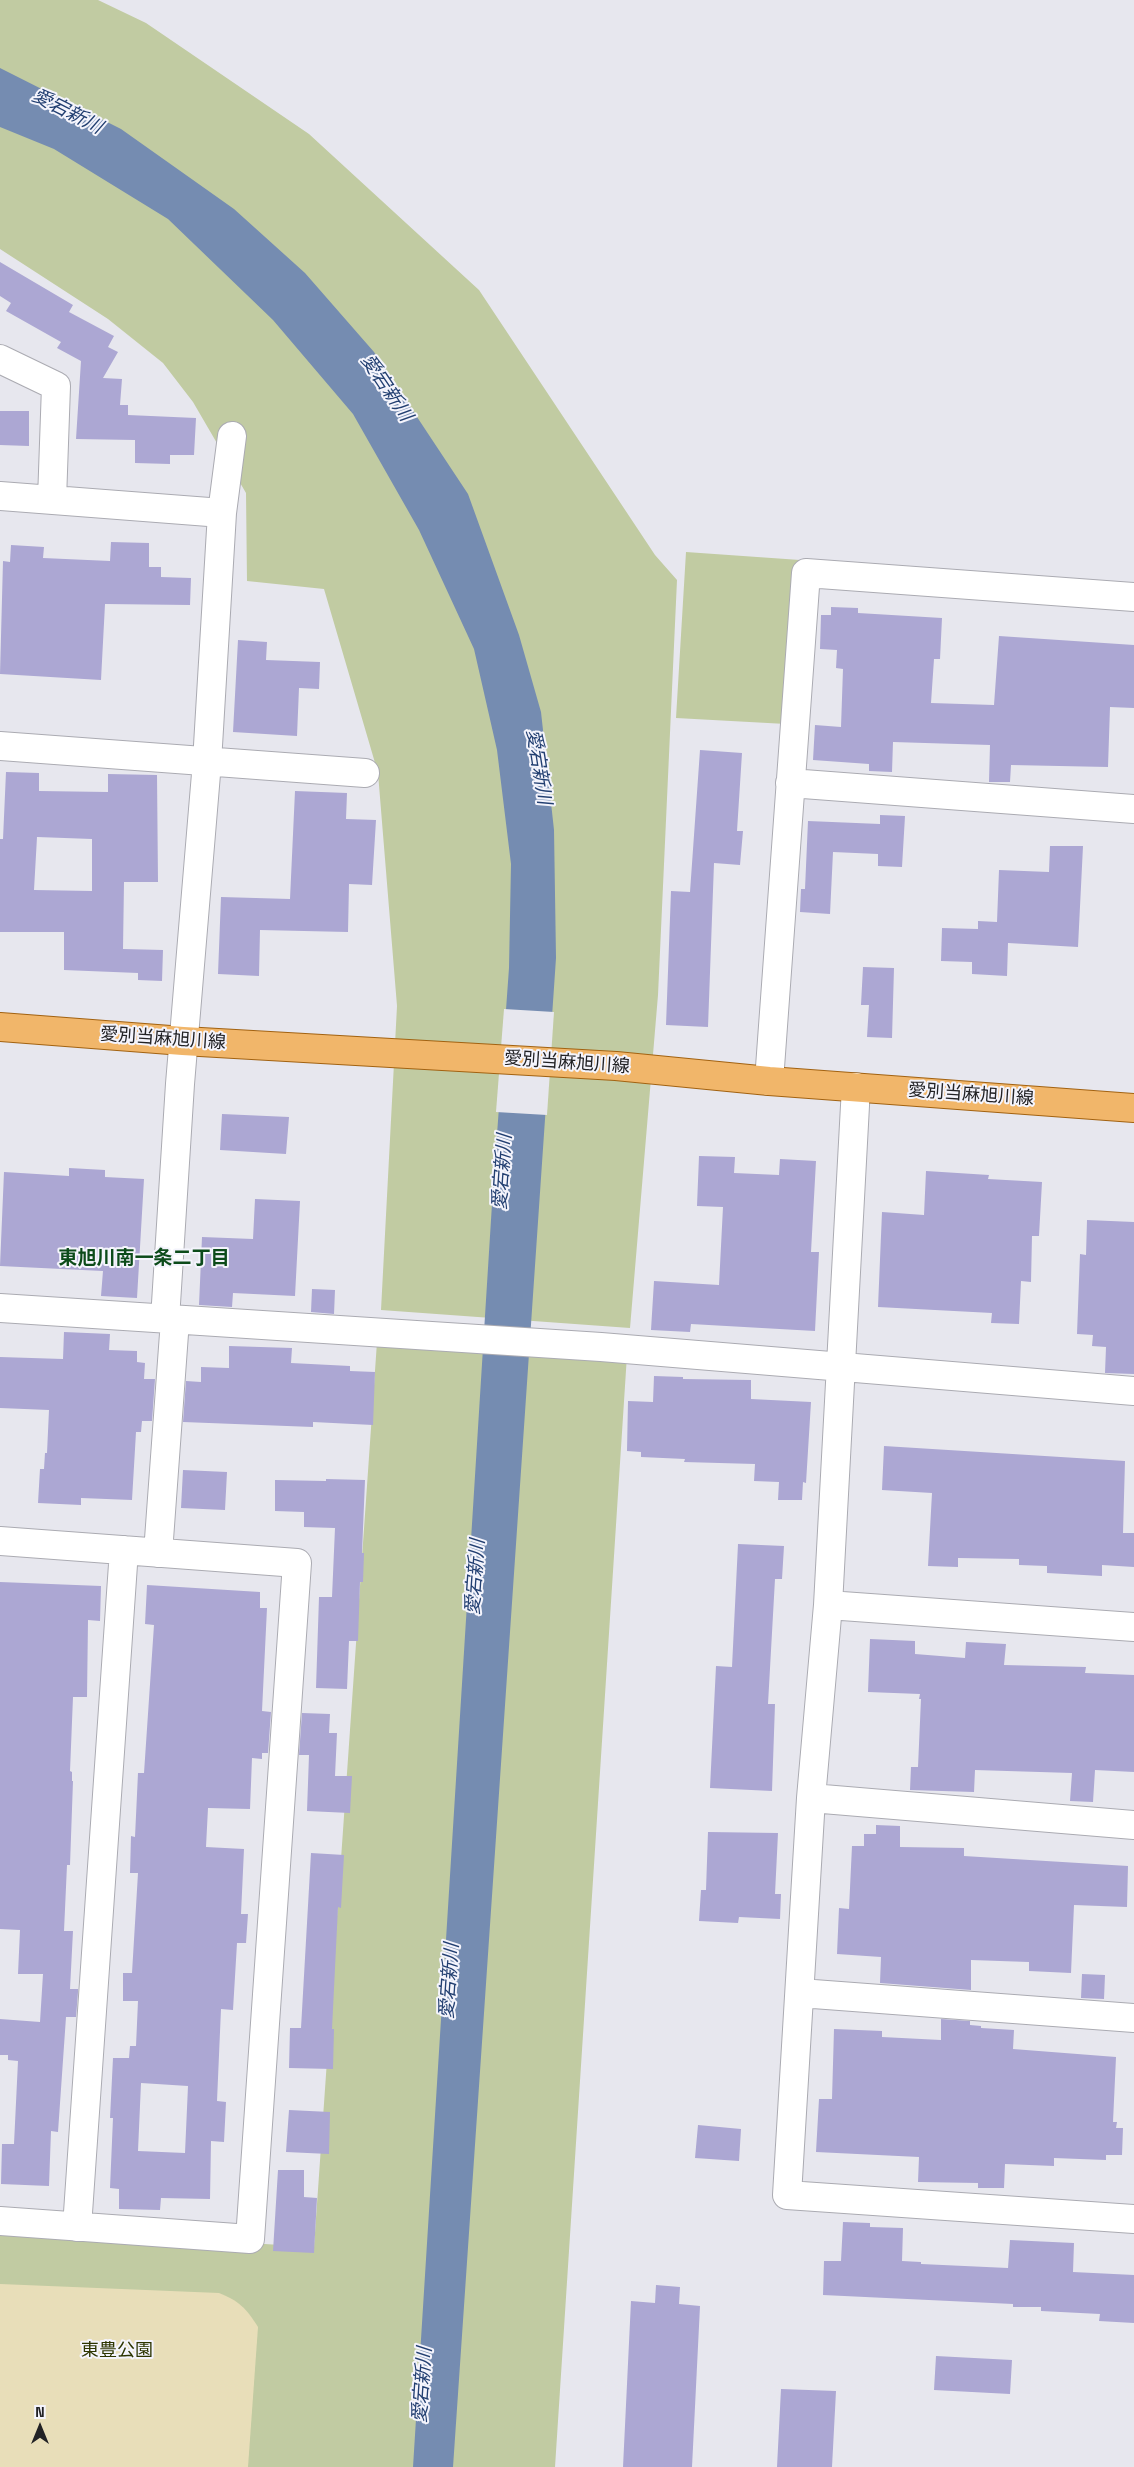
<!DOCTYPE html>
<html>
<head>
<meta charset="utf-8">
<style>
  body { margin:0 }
  #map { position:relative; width:1134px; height:2467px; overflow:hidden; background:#e7e7ee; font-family:"Space Grotesk",sans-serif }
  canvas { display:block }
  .north { position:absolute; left:15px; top:2402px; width:50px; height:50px; -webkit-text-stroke:4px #f4f4fc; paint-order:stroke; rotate:0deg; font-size:14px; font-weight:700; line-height:20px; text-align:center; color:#222225 }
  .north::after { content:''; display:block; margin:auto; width:18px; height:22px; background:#222225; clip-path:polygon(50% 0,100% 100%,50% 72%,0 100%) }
</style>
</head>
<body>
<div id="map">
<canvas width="1134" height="2467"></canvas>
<div class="north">N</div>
</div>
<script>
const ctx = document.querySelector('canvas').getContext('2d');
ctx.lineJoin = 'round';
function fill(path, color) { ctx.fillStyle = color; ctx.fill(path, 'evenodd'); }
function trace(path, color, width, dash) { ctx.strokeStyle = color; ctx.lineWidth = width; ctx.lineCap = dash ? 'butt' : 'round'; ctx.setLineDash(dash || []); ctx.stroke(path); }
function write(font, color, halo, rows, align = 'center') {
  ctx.font = font + ' "Space Grotesk","Noto Sans JP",sans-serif'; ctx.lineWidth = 4; ctx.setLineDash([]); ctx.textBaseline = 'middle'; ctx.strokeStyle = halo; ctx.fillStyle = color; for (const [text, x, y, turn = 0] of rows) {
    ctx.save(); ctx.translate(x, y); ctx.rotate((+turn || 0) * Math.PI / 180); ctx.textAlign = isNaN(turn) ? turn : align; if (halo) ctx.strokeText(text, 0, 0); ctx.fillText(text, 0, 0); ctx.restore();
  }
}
fill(new Path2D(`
  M0,0H98L146,23L309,134L479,290L655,555L677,580L658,995L630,1328L381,1310L397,1006L378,773L324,589L247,581L246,493L193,402L163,363L108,319L0,249Z
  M686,552L800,560L786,724L676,718Z
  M377,1342L627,1355L555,2467H0V2228L314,2247Z`), '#c1cba2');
fill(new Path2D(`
  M0,2284L219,2293C239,2301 246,2308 258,2327L248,2467H0Z`), '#e8deb9');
fill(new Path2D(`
  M0,68L121,129L234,209L305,273L374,352L468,494L519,635L541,712L554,830L556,958L453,2467H413L492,1204L509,968L511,864L497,750L474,649L419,530L353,414L273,320L168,219L54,149L0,127Z`), '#758cb1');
fill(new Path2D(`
  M504,1009L554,1012L547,1115L496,1112Z`), '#e7e7ee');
fill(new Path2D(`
  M0,262L73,305L69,312L114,336L108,347L118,352L103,378L122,379L120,405H128V415L196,418L194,455H170V464L135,463V440L76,439L81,361L57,348L61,342L6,311L11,303L0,296Z
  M0,411H29V446L0,445Z
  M111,542L149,543V567H161V577L191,578L190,605L105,604L101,680L0,674L3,561L10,562L11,545L44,547L43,558L110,561Z
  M831,607L858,608V613L942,618L940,659H934L931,703L994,705L999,636L1134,645V708L1110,707L1108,767L1011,765L1010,782H989L990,745L893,742L892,772L869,771V764L813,760L815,725L841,727L843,669L836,668L837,650L820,649L821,615H831Z
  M238,640L267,642L266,660L320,662L319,689L299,688L297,736L233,732Z
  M700,750L742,753L737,831H743L740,865L714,863L708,1027L666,1025L671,891L690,892Z
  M6,772L39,773V791L108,792V774L157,775L158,882H124L123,949L163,950L162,981L138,980V973L64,970V932H0V839H3ZM37,837L92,839V891L34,890Z
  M295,791L347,793L346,819L376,820L372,885L349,884L348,932L260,930L259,976L218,974L221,897L290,899Z
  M880,815L905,816L902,867L878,866V854L833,852L830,914L800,912L801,889H805L808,821L880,824Z
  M1050,846H1083L1078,947L1008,943L1007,976L972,974V962L941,961L942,928L978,929V921L997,922L999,870L1049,872Z
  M863,967L894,968L892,1038L867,1037L869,1005H861Z
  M222,1114L289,1117L286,1154L220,1150Z
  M699,1156L735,1157L734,1173L779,1175L780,1159L816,1161L811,1252H819L815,1331L691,1324L690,1332L651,1330L654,1281L719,1285L723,1207L697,1206Z
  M69,1168L105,1170V1177L144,1179L137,1298L101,1296L103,1271L0,1266L4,1172L69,1176Z
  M926,1171L989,1175L988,1179L1042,1182L1039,1236H1032L1031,1282L1021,1281L1019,1324L991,1323L992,1313L878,1307L882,1212L924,1215Z
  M255,1199L300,1201L295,1296L233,1293L232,1307L199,1305L202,1237L253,1239Z
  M1087,1220L1134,1222V1374L1105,1373L1106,1347L1092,1346L1093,1335L1077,1334L1080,1254L1086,1255Z
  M312,1289L335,1290L334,1314L311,1312Z
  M64,1332L110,1334L109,1350L137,1351V1362L145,1363L144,1379H155L152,1421H142L141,1432H136L132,1500L81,1498V1505L38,1503L40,1469H44L45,1453H47L49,1410L0,1408V1357L63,1359Z
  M229,1346L292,1348L291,1363L350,1366V1371L375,1372L373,1425L313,1422V1427L183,1422L186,1381L201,1382V1367L229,1368Z
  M654,1376L683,1377V1379L751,1380V1399L811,1402L806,1483L803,1482L802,1500H778L779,1482L754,1481L755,1464L684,1462L685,1459L641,1457V1452L627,1451L628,1401L653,1402Z
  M884,1446L1125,1461L1123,1533H1134V1567L1102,1565V1576L1047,1573V1566L1019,1565V1559L958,1558V1567L928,1566L932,1493L882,1490Z
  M183,1470L227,1472L225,1510L181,1508Z
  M326,1479L365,1480L362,1553H364L363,1582H360L358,1641H349L347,1689L316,1688L319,1597H332L335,1528L304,1527V1512L275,1511V1480L326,1481Z
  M738,1544L784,1546L782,1579H775L768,1704H775L772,1791L710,1788L716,1666L732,1667Z
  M0,1582L101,1586L100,1621L88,1620L87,1697H73L70,1771L72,1772V1781H73L70,1865H67L64,1931H73L70,1989H78V1992L76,2017H66L58,2132L51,2131L49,2186L1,2184L2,2144H14L18,2061L8,2060V2055H0V2019L40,2022L43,1974H18L20,1930L0,1929Z
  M147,1585L260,1592V1608H267L262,1711L271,1712L268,1753H262V1759L252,1758L250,1809L208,1808L206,1847L244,1849L241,1914H248L246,1943H237L233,2010L221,2009L217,2101L226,2102L224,2142L211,2141L210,2199L161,2198L160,2210L119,2209V2189L110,2188L113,2118H110L113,2058H129L130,2046H136L138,2001H123V1973H132L138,1873H130L131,1836L135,1837L138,1773H144L154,1625L145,1624ZM141,2083L188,2086L185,2153L138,2151Z
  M870,1639L915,1641V1654L965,1658L966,1642L1006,1644L1004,1665L1086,1667L1085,1673L1134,1675V1772L1095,1770L1093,1802L1070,1801L1072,1773L975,1770L974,1792L910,1790L911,1767H918L921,1699H919L920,1694L868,1692Z
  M302,1713L330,1714L329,1733H337L335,1776H352L350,1813L307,1811L309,1755H299Z
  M876,1825L900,1826V1847L964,1848V1856L1128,1866L1127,1907L1074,1905L1071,1973L1029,1971V1962L971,1960V1990L880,1983L881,1957L837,1954L839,1908L849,1909L852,1846H864V1834H876Z
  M708,1832L778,1833L775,1894H781L780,1919L739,1917L738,1923L699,1921L701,1890H706Z
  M311,1853L344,1855L341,1908L338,1907L332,2029H334L333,2069L289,2068L290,2028H301Z
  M1082,1974L1105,1975L1104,1999L1081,1998Z
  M941,2019L970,2021V2025L981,2026V2028L1014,2030L1013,2049L1116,2057L1113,2122H1117L1116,2128H1123L1122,2155H1106V2160L1054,2158V2166L1005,2164L1004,2188H978V2183L918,2182L919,2157L816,2152L819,2099H832L834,2029L882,2031V2037L941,2040Z
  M289,2110L330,2112L329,2154L286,2152Z
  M698,2125L741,2129L739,2161L695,2158Z
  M278,2170H304V2197L317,2198L314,2253L273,2251Z
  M843,2222L870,2223V2227L903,2228L902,2261L921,2262V2264L1008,2268L1010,2240L1074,2243L1073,2272L1134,2275V2323L1099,2321L1100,2314L1041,2311V2307H1013V2304L823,2295L824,2261H841Z
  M656,2285L680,2287L679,2304L700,2306L692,2467H623L631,2301L655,2303Z
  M936,2356L1012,2360L1010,2394L934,2390Z
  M781,2389L836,2391L832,2467H777Z`), '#aca7d3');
const minor = new Path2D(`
  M0,359L56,386L52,500
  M0,496L222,513
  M0,746L365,773
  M790,783L1134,809
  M769,1081L806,573L1134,597
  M856,1087L828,1605L811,1798L787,2195L1134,2219
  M0,1308L601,1347L1134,1391
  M165,1319L180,1084L207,762L222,513L232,436
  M0,1541L297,1563L250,2239L0,2221
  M158,1553L175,1320
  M828,1605L1134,1627
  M811,1798L1134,1825
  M800,1993L1134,2018
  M77,2227L124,1550`);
const major = new Path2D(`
  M0,1027L183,1041L616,1066L769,1081L1134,1108`);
trace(minor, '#ababb2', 30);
trace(major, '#a26211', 30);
trace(minor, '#fff', 28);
trace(major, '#f1b66a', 28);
write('18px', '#222225', '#f4f4fc', [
  ["愛別当麻旭川線",163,1039,4],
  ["愛別当麻旭川線",567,1063,4],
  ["愛別当麻旭川線",971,1095,4]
]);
write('18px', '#2d3500', '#f4f4fc', [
  ["東豊公園",117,2351]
]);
write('italic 19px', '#223f71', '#f4f4fc', [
  ["愛宕新川",67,112,27],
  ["愛宕新川",386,388,56],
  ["愛宕新川",538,767,81],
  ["愛宕新川",503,1172,-86],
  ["愛宕新川",476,1577,-86],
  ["愛宕新川",450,1981,-86],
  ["愛宕新川",423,2385,-86]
]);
write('bold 19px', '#0c4b1a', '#f4f4fc', [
  ["東旭川南一条二丁目",144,1259]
]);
</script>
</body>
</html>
